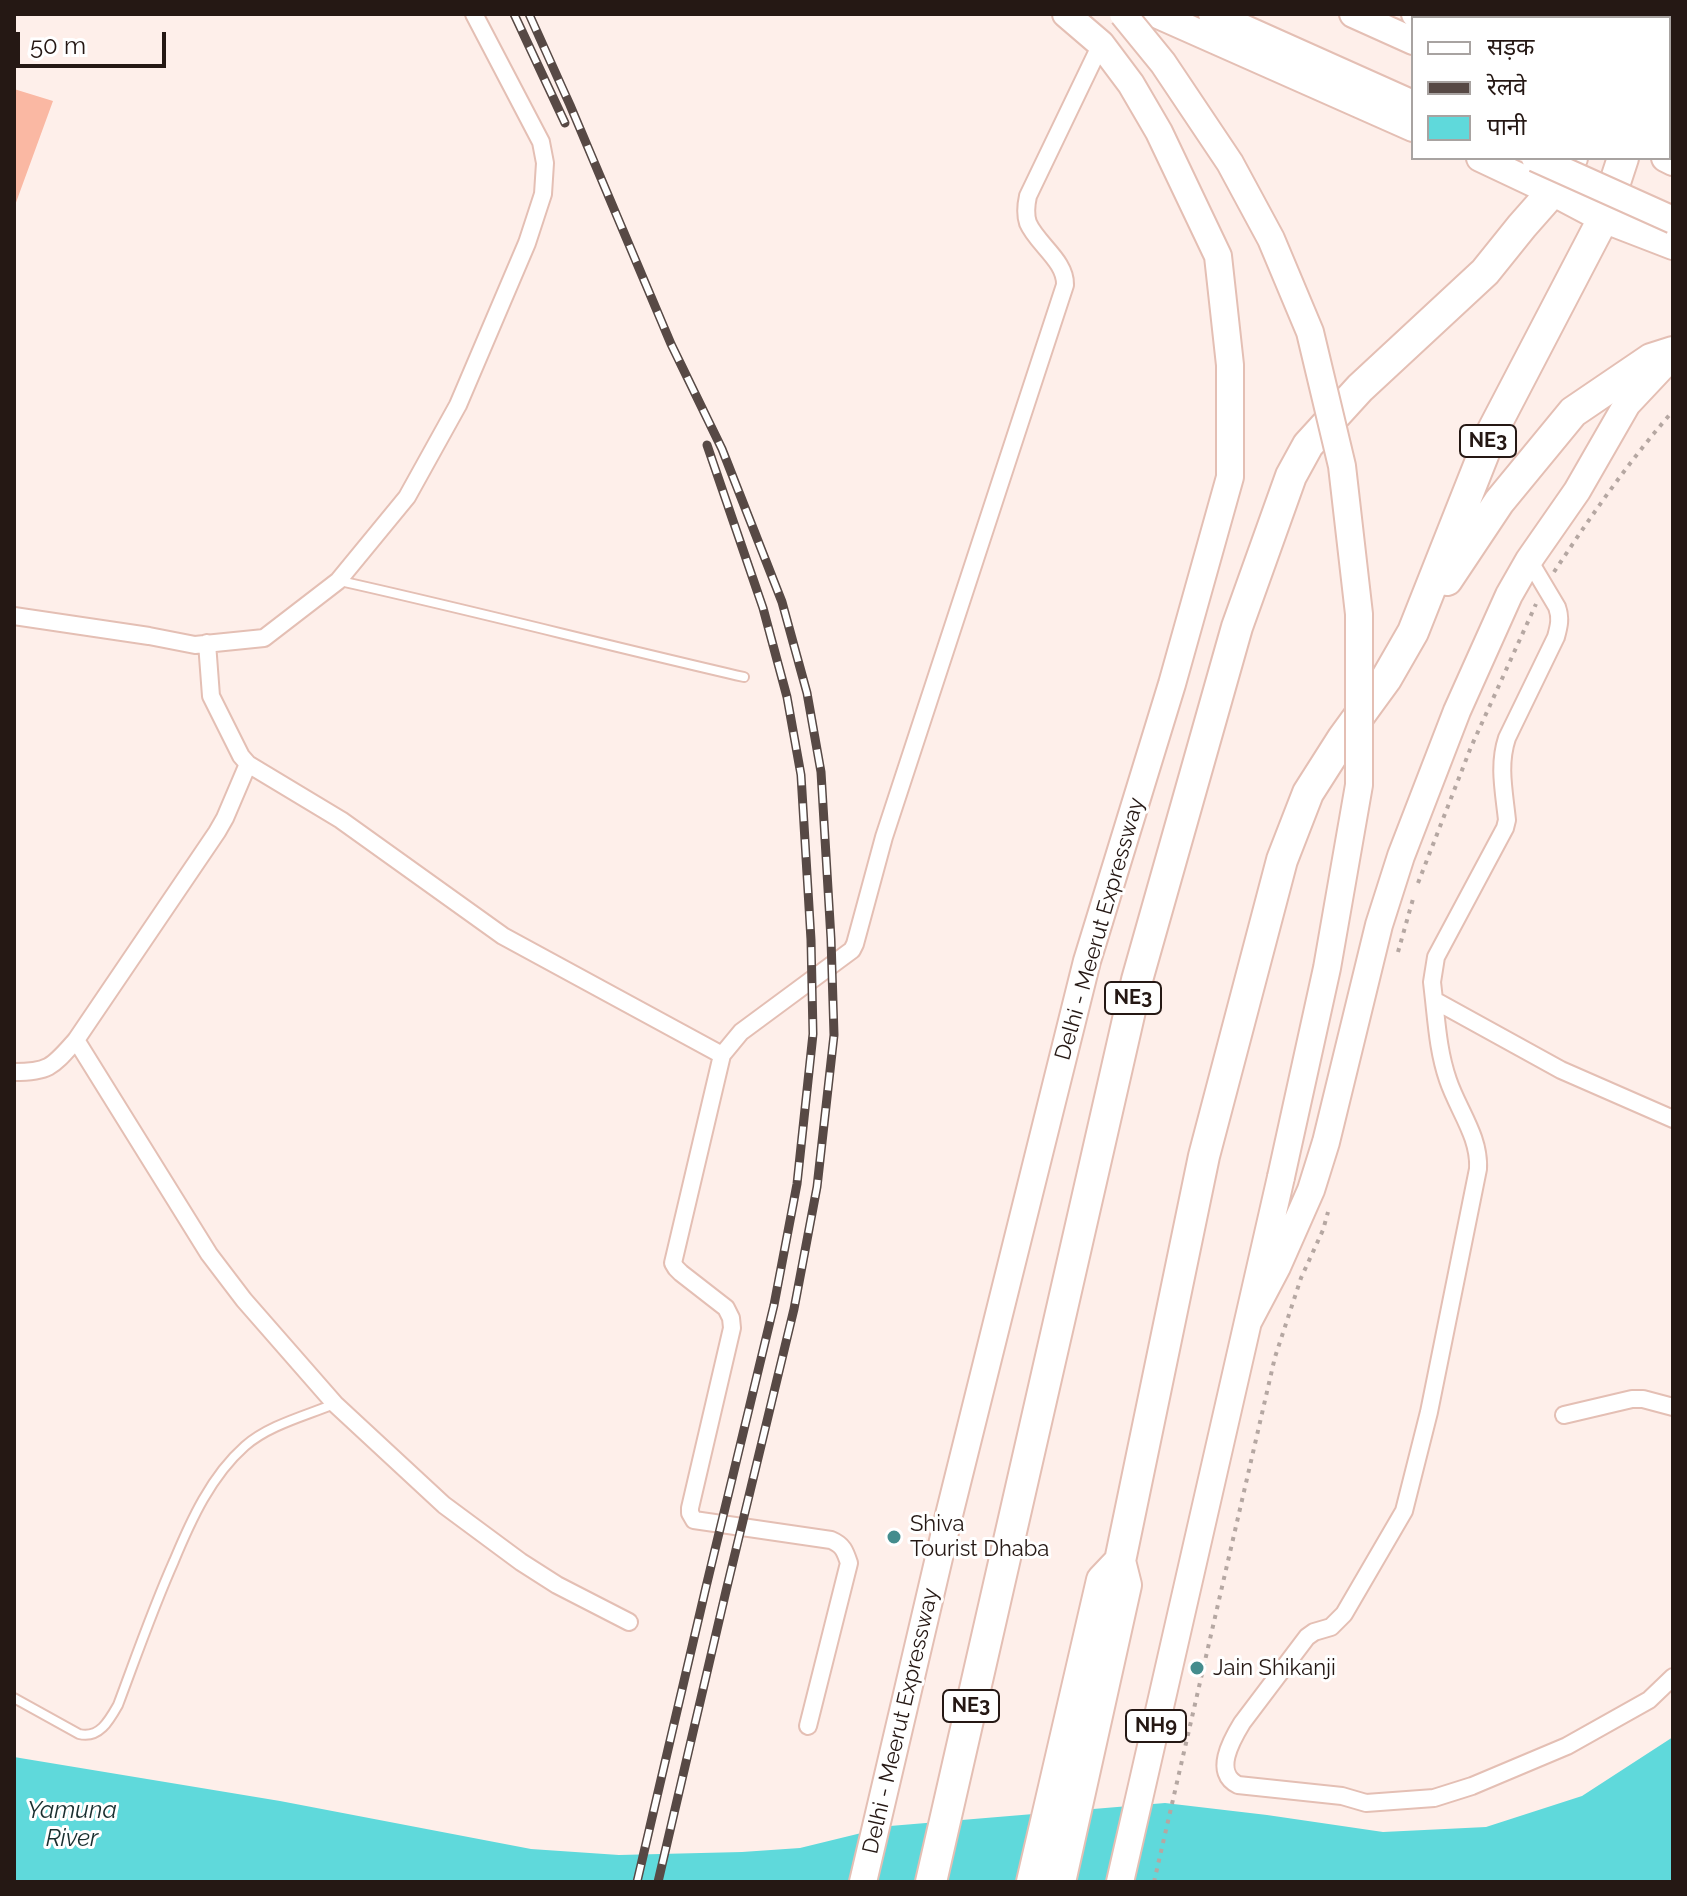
<!DOCTYPE html>
<html>
<head>
<meta charset="utf-8">
<style>
  body { margin:0 }
  #map { position:relative; width:1687px; height:1896px; overflow:hidden; background:#feefea; font-family:Raleway,"Noto Sans Devanagari",sans-serif }
  canvas { display:block }
  .frame { position:absolute; inset:0; border:16px solid #251814; pointer-events:none }
  .legend { position:absolute; left:1411px; top:16px; width:260px; height:144px; box-sizing:border-box; background:#fff; border:2px solid #a8a3a1; margin:0; padding:10px 14px; list-style:none; font-size:24px; color:#251814 }
  .legend li { display:flex; align-items:center; gap:16px; height:40px }
  .legend b { width:40px; border:2px solid #a8a3a1 }
  .scale { position:absolute; left:16px; top:32px; width:150px; height:36px; box-sizing:border-box; border:4px solid #251814; border-top:0; padding-left:10px; font-size:24px; line-height:28px; white-space:nowrap; color:#251814; -webkit-text-stroke:6px #fff; paint-order:stroke }
</style>
</head>
<body>
<div id="map">
<canvas width="1687" height="1896"></canvas>
<div class="frame"></div>
<ul class="legend">
<li><b style="height:10px;background:#fff"></b>सड़क</li>
<li><b style="height:10px;background:#574945"></b>रेलवे</li>
<li><b style="height:22px;background:#5fd9db"></b>पानी</li>
</ul>
<div class="scale">50 m</div>
</div>
<script>
const ctx = document.querySelector('canvas').getContext('2d');
ctx.lineJoin = 'round';
function fill(path, color) { ctx.fillStyle = color; ctx.fill(path, 'evenodd'); }
function trace(path, color, width, dash) { ctx.strokeStyle = color; ctx.lineWidth = width; ctx.lineCap = dash ? 'butt' : 'round'; ctx.setLineDash(dash || []); ctx.stroke(path); }
function write(font, color, halo, rows, align = 'center') {
  ctx.font = font + ' Raleway,sans-serif'; ctx.lineWidth = 6; ctx.setLineDash([]); ctx.textBaseline = 'middle'; ctx.strokeStyle = halo; ctx.fillStyle = color; for (const [text, x, y, turn = 0] of rows) {
    ctx.save(); ctx.translate(x, y); ctx.rotate((+turn || 0) * Math.PI / 180); ctx.textAlign = isNaN(turn) ? turn : align; if (halo) ctx.strokeText(text, 0, 0); ctx.fillText(text, 0, 0); ctx.restore();
  }
}
fill(new Path2D(`
  M1458,14H1673V111L1669,110V18H1467Z
  M14,89L53,101L14,208Z`), '#fab8a3');
fill(new Path2D(`
  M1673,1737V1882H14V1757L280,1801L531,1849L619,1855L742,1852L800,1848L890,1826L1165,1803L1267,1815L1383,1832L1486,1827L1582,1796Z`), '#5fd9db');
const service = new Path2D(`
  M340,581C475,611 609,646 744,677
  M14,1698L79,1734C99,1739 109,1721 118,1705C136,1657 153,1608 174,1561C191,1520 211,1476 245,1446C269,1425 305,1416 334,1404`);
const minor = new Path2D(`
  M1529,560L1557,607C1561,618 1559,626 1556,637L1507,738C1498,765 1504,791 1507,820L1505,828L1436,957L1432,982L1434,1000L1561,1070L1673,1119
  M14,616L149,636L195,645L264,638L338,581L407,497L458,405L527,243L543,194L545,163L541,142L474,14
  M207,643L211,696L241,756L248,764L341,820L503,936L722,1055
  M1434,1000C1437,1028 1439,1054 1448,1080C1458,1110 1480,1137 1478,1169L1429,1412L1404,1511L1344,1614L1331,1627L1314,1632L1307,1637L1242,1723C1231,1741 1213,1773 1238,1785L1342,1796L1366,1803L1434,1798L1472,1786L1567,1746L1649,1700L1673,1677
  M76,1040L209,1254L244,1300L335,1404L444,1505L521,1562L557,1585L629,1622
  M14,1072C50,1072 53,1066 76,1040L217,832L225,818L248,764
  M1564,1415L1632,1399H1643L1673,1407
  M808,1726L849,1563C845,1551 843,1545 831,1540L694,1520L690,1513V1508L732,1328L731,1318L726,1308L681,1273L676,1268L673,1263L722,1055L741,1032L852,950L855,944L884,837L1065,285C1066,261 1037,244 1028,223C1025,214 1026,205 1028,196L1101,44`);
const trunk = new Path2D(`
  M1156,14L1413,128
  M1212,14L1413,104
  M1353,14L1413,41
  M1415,14L1424,18
  M1669,126L1673,128
  M1480,158L1552,192L1603,219L1673,246
  M1665,158L1673,162
  M1248,1322L1277,1267L1311,1190L1326,1142L1379,925L1401,856L1457,711L1509,595L1529,560L1577,491L1627,404L1673,355
  M863,1882L949,1515L1087,961L1172,684L1230,477V365L1218,256L1159,132L1131,84L1101,44L1066,14
  M1120,1882L1281,1177`);
const motorway = new Path2D(`
  M1447,580L1499,502L1573,412L1651,359L1673,352
  M931,1882L1137,980L1237,627L1291,476L1308,445L1360,388L1485,272L1522,226L1552,192L1572,158
  M1032,1882L1102,1580L1120,1561
  M1060,1882L1126,1585L1120,1561L1204,1156L1282,860L1308,793L1343,738L1386,679L1413,632L1493,430L1603,219L1623,158`);
trace(service, '#e4bfb4', 12);
trace(minor, '#e4bfb4', 20);
trace(trunk, '#e4bfb4', 30);
trace(motorway, '#e4bfb4', 34);
trace(new Path2D(`
  M1554,572C1591,516 1629,461 1673,411
  M1418,883L1471,747L1536,604
  M1398,952L1413,899
  M1154,1882L1275,1357L1301,1278L1323,1230L1328,1212`), '#b5a7a2', 4, [4, 6]);
trace(service, '#fff', 8);
trace(minor, '#fff', 16);
trace(trunk, '#fff', 26);
trace(motorway, '#fff', 30);
const rail = new Path2D(`
  M514,14L565,123
  M529,14L570,105L671,344L722,449L782,602L807,693L821,772L831,939L834,1035L817,1187L794,1309L726,1591L658,1882
  M637,1882L706,1587L774,1305L797,1184L813,1034L811,940L801,775L787,697L763,608L707,445`);
trace(rail, '#574945', 9);
trace(rail, '#fff', 6, [18]);
const trunkBridge = new Path2D(`
  M1123,14L1163,63L1230,163L1271,239L1310,332L1342,466L1359,614V785L1327,968L1281,1177
  M1535,158L1673,220`);
trace(trunkBridge, '#e4bfb4', 30, []);
trace(trunkBridge, '#fff', 26);
for (const [x, y, r, color] of [
  [894,1537,8,"#448c8d"],
  [1197,1668,8,"#448c8d"]
]) { const dot = new Path2D(); dot.arc(x, y, r, 0, 2 * Math.PI); ctx.fillStyle = color; ctx.fill(dot); trace(dot, '#fff', 3); }
for (const [x, y, w] of [
  [1488,441,56],
  [1133,998,56],
  [971,1706,56],
  [1156,1726,60]
]) { const box = new Path2D(); box.roundRect(x - w / 2, y - 16, w, 32, 6); ctx.fillStyle = '#fff'; ctx.fill(box); trace(box, '#251814', 2); }
write('bold 20px', '#251814', null, [
  ["NE3",1488,441],
  ["NE3",1133,998],
  ["NE3",971,1706],
  ["NH9",1156,1726]
]);
write('22px', '#251814', '#fff', [
  ["Delhi - Meerut Expressway",1100,929,-74],
  ["Delhi - Meerut Expressway",901,1721,-77]
]);
write('22px', '#251814', '#fff', [
  ["Shiva",910,1524],
  ["Tourist Dhaba",910,1549],
  ["Jain Shikanji",1213,1668]
], 'left');
write('italic 24px', '#1a2f30', '#fff', [
  ["Yamuna",72,1811],
  ["River",72,1839]
]);
</script>
</body>
</html>
